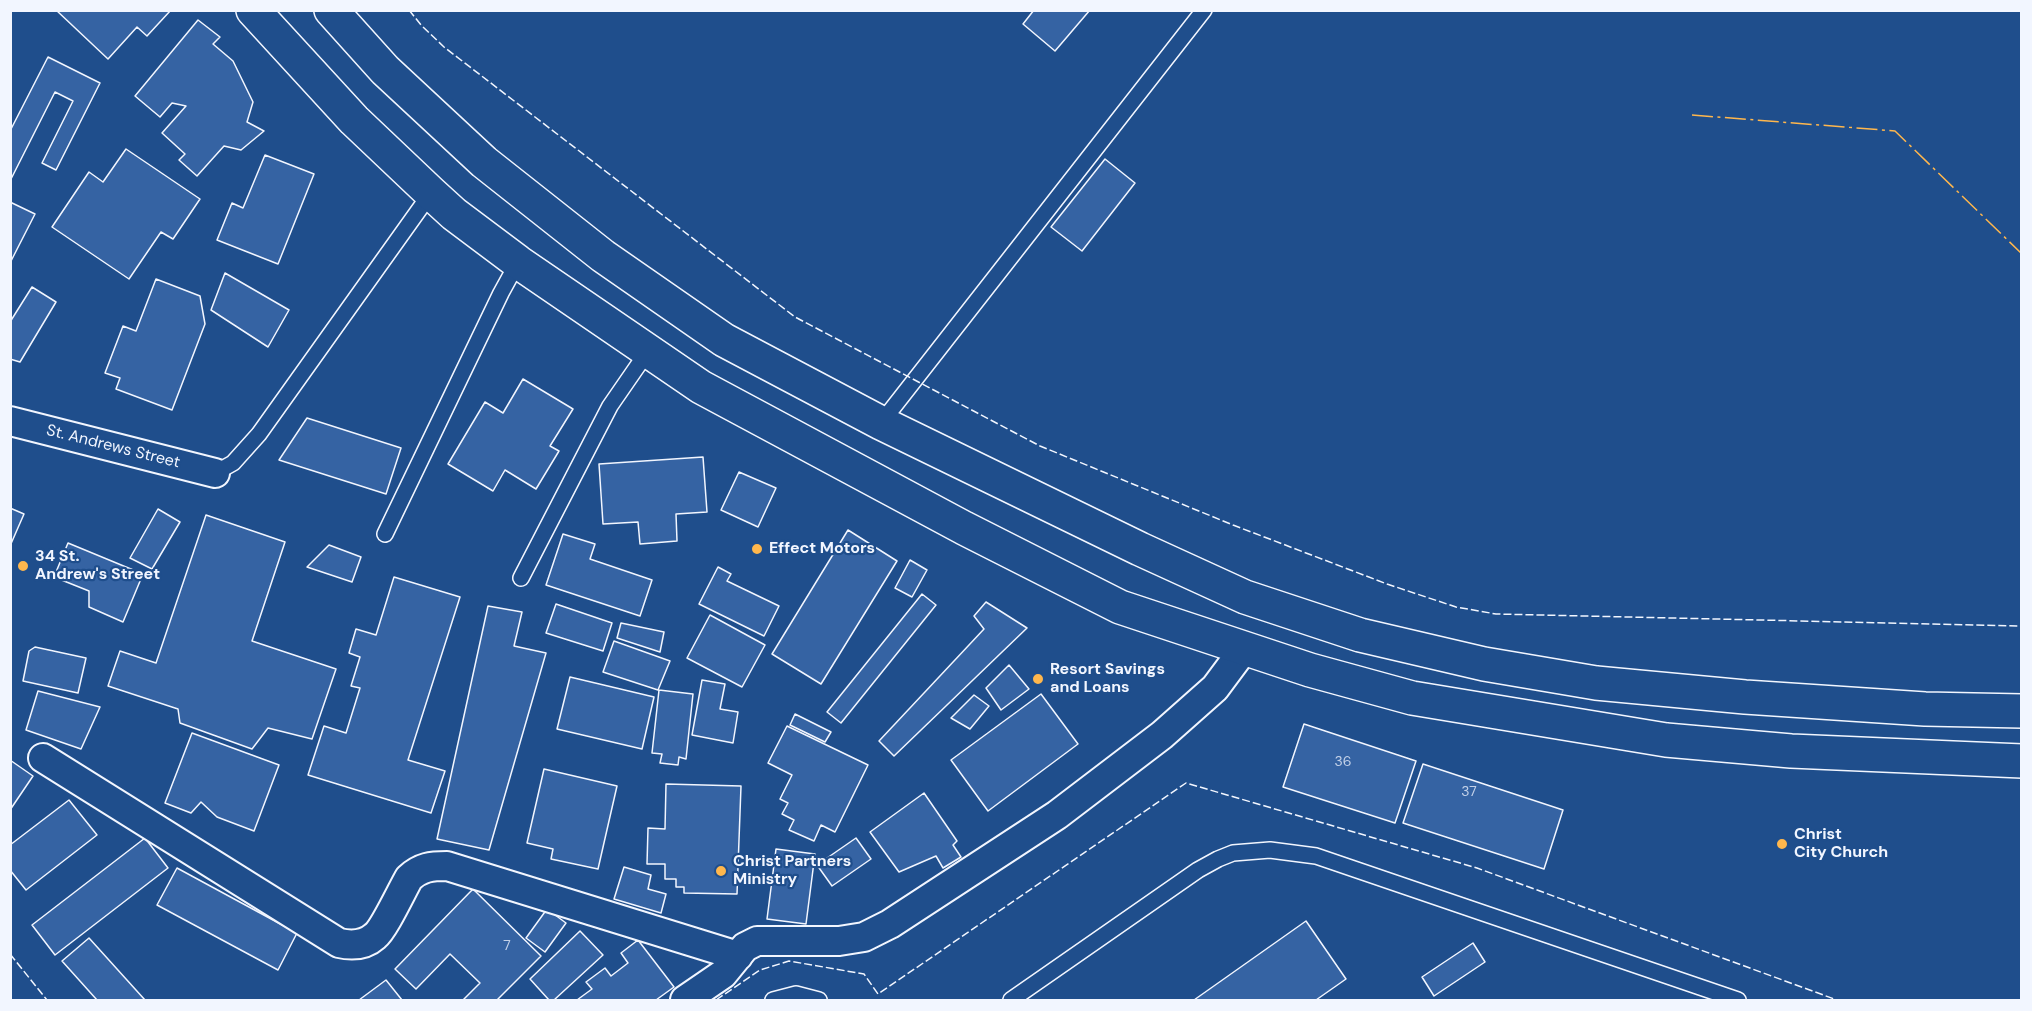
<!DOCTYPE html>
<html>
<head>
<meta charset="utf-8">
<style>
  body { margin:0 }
  #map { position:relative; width:2032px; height:1011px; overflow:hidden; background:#1f4e8c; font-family:"DM Sans",sans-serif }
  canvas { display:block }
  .frame { position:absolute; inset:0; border:12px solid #f2f6ff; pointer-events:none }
</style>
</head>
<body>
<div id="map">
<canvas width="2032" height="1011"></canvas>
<div class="frame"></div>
</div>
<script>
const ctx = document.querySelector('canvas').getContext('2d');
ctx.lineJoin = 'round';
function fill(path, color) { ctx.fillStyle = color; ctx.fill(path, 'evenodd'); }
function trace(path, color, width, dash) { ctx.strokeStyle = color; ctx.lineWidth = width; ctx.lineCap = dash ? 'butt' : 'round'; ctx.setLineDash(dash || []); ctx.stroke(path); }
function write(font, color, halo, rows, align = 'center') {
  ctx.font = font + ' "DM Sans",sans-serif'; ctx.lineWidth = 4.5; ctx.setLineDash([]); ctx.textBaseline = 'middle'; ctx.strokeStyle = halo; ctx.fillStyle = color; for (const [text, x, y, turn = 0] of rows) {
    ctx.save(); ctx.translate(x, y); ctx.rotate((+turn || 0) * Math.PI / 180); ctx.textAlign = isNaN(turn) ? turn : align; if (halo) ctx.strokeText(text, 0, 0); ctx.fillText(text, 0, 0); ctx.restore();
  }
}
const building = new Path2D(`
  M56,10H171L147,36L137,27L108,59Z
  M1034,10H1090L1055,51L1023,24Z
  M198,20L220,37L213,44L233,61L253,102L247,122L264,131L241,150L224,146L197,176L179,160L185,154L162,133L186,106L172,103L160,117L135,96Z
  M48,57L100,83L56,170L42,163L73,101L55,92L10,181V131Z
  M126,149L200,199L173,239L161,232L129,279L52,227L89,172L103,182Z
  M265,155L314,174L278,264L217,240L232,203L243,208Z
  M1105,159L1135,183L1082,251L1051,227Z
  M10,202L35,214L10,263Z
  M225,273L289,310L268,347L211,310Z
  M156,279L200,296L205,324L172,410L116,389L120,378L105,373L123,326L136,331Z
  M32,287L56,302L20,362L10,359V322Z
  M523,379L573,409L550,446L559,451L536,489L505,470L493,491L448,464L485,402L503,413Z
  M307,418L401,448L386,494L279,460Z
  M703,457L707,512L676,514L677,541L640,544L638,522L603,524L599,464Z
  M739,472L776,488L758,527L721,510Z
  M10,508L24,514L10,546Z
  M158,509L180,522L152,569L130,558Z
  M206,515L285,542L252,641L336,669L312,739L268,728L252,749L180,723L178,709L108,686L120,651L156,663Z
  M848,530L897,561L821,684L772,654Z
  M563,534L595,544L590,559L652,580L640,616L546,585Z
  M68,543L143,574L123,622L89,607V591L54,577Z
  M329,545L361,557L352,582L307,567Z
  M910,560L927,570L912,597L895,588Z
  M718,567L731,574L727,581L779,606L764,636L699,604Z
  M394,577L460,597L408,760L445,771L431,813L308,775L324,726L346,733L360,688L351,686L360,657L349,653L356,629L376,635Z
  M922,594L936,605L841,723L827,712Z
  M986,602L1027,628L894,756L879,741L984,629L974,616Z
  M556,604L612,623L603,651L546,633Z
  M488,606L522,612L514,646L546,653L489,850L437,839Z
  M710,615L765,645L742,687L687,658Z
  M621,623L664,632L660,652L617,638Z
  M614,641L670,661L658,690L603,672Z
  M35,647L86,658L78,693L23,681L29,651Z
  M1009,665L1029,689L1001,710L986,688Z
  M570,677L654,697L642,749L557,729Z
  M702,680L725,684L720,709L738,712L733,743L692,735Z
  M659,690L693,694L686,759L679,757L678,765L660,763L662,754L652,753Z
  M38,691L100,707L81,749L26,730Z
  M1041,694L1078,744L988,811L951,760Z
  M974,695L989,706L970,729L951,718Z
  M795,714L831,732L825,742L790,725Z
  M1304,724L1416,761L1395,823L1283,787Z
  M787,726L868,765L835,832L821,825L814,841L789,830L794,820L782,814L788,803L780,799L792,775L768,763Z
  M192,733L279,765L254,831L217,817L201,802L191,813L165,803Z
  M10,760L33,776L10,810Z
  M1423,764L1563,810L1544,869L1403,823Z
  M544,769L617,786L598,869L551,859L553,849L527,843Z
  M666,784L741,786L737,894L684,893V887H676V879H665V864H647L648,828L665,829Z
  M924,793L957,841L953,845L961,857L943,868L936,856L899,872L870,832Z
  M69,800L97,835L26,890L10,870V845Z
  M145,838L168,868L55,955L32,925Z
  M856,838L871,859L832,886L817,865Z
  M776,849L815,854L806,924L767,919Z
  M624,867L651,875L648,889L666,894L661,913L614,899Z
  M177,868L297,933L278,970L157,905Z
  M473,889L541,956L497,1000H463L480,983L450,954L416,989L395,969Z
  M547,909L566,923L545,952L526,938Z
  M1306,921L1346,979L1316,1000H1194Z
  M580,931L603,955L554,1000H549L530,979Z
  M89,938L145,1000H97L62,961Z
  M638,940L674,987L656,1000H577L592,989L586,982L605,968L611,976L628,963L621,953Z
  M1473,943L1485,962L1434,996L1422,977Z
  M386,980L402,1000H359Z`);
fill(building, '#3563a3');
trace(building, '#f2f6ff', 1.5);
const service = new Path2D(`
  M881,423L1204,10
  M215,473L233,463L259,434L431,193
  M385,534L501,293L518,262
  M521,578L610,406L648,351
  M773,1000L796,994L819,1000
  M1011,1000L1198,870L1218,859L1233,853L1270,850L1316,856L1738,1000`);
const minor = new Path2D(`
  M10,421L215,473
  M43,758L339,943C352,946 365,945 375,936C384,929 402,890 409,878C421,867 431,866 447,866L738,956
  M685,1000L723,974L745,947L757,941H839L864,937L890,924L1057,815L1162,735L1215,688L1244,649`);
const primary = new Path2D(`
  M253,10L354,120L431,193L454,214L518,262L701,387L964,528L1120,607L1310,670L1412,698L1666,740L1791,751L2022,761
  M331,10L385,70L484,162L603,256L724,340L881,423L1140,549L1245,597L1360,635L1484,664L1596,683L1745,697L1925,709L2022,711`);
trace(service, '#f2f6ff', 18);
trace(minor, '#f2f6ff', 32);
trace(primary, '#f2f6ff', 36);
trace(service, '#1f4e8c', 15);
trace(minor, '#1f4e8c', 28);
trace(primary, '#1f4e8c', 33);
trace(new Path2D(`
  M409,10L421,25L444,47L795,317L1040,446L1233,525L1387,584L1456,607L1496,614L2022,626
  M10,954L47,1000
  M716,1000L760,970L789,961L864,974L878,994L1186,783L1477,868L1837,1000`), '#f2f6ff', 1.5, [8, 3]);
trace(new Path2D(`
  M1692,115L1895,131L2022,254`), '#ffb74d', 1.5, [21, 4.5, 3, 4.5]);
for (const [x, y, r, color] of [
  [757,549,6,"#ffb74d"],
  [23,566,6,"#ffb74d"],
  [1038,679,6,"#ffb74d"],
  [1782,844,6,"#ffb74d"],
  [721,871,6,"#ffb74d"]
]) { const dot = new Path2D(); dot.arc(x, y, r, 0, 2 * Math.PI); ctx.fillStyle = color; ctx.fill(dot); trace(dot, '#1f4e8c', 2); }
write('14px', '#c3d1e8', null, [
  ["36",1343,762],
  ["37",1469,792],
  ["7",507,946]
]);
write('16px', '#f2f6ff', '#1f4e8c', [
  ["St. Andrews Street",113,447,14]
]);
write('bold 16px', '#f2f6ff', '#1f4e8c', [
  ["Effect Motors",769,549],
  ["34 St.",35,557],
  ["Andrew's Street",35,575],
  ["Resort Savings",1050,670],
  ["and Loans",1050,688],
  ["Christ",1794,835],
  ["City Church",1794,853],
  ["Christ Partners",733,862],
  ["Ministry",733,880]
], 'left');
</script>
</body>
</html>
